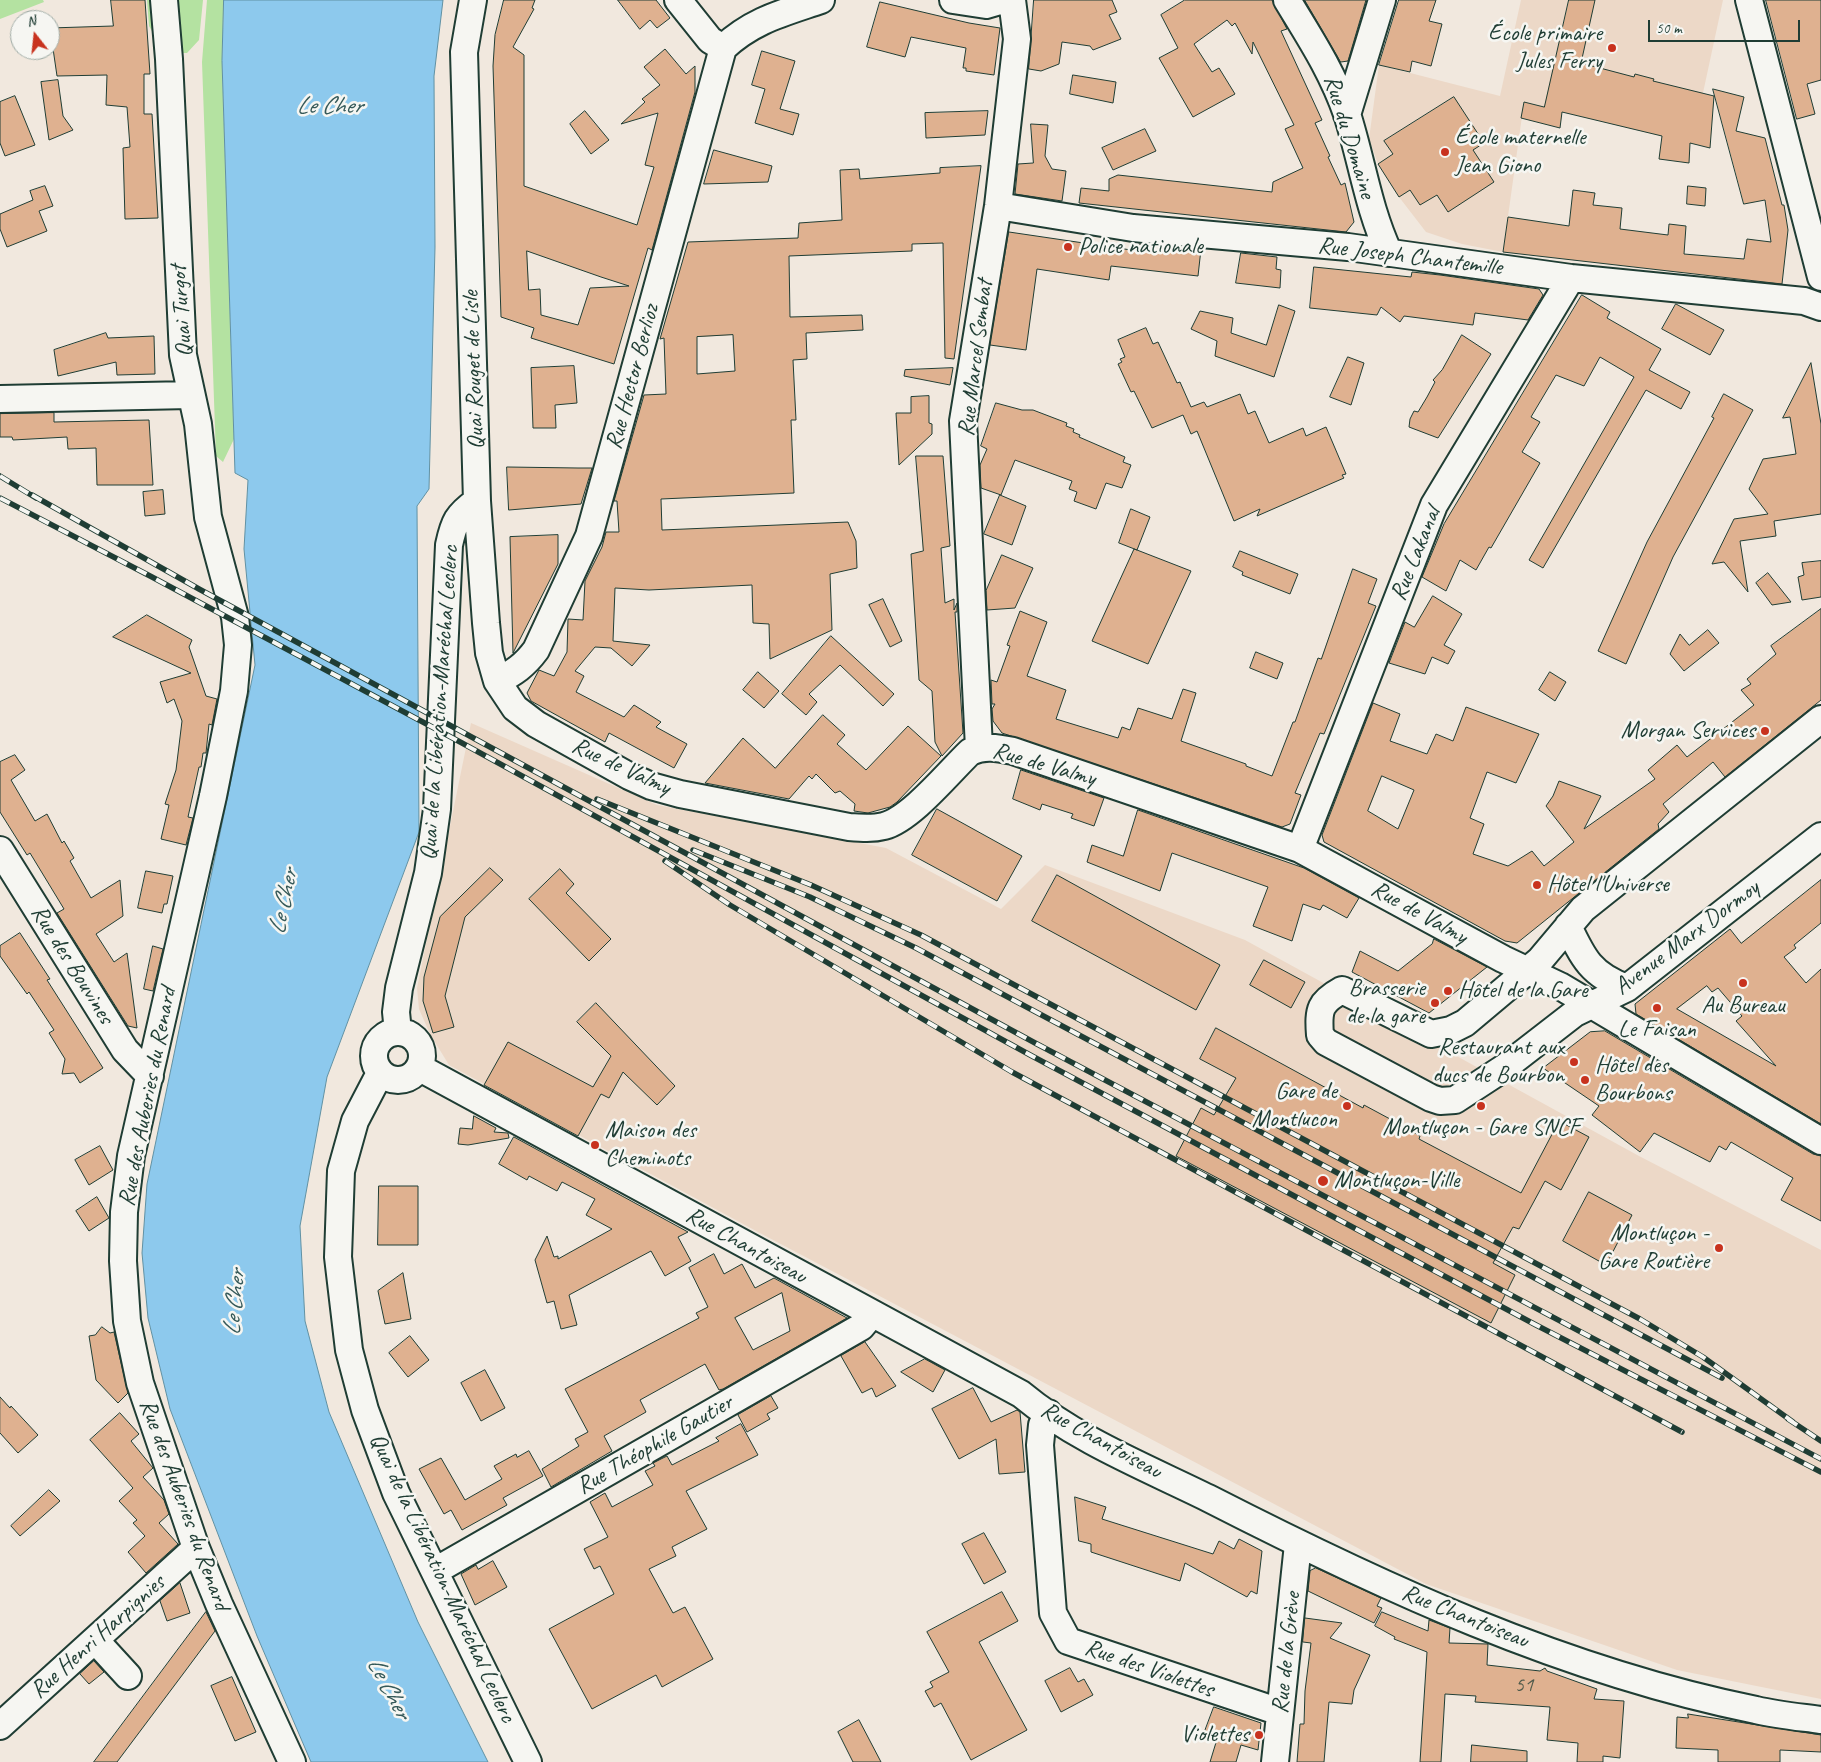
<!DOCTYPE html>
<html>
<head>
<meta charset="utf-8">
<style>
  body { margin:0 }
  #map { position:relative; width:1821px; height:1762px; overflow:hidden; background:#f1e8de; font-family:Caveat,sans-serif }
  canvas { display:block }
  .north { position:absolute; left:10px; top:10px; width:50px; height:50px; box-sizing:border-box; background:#f6f6f2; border:1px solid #a0aca6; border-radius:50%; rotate:344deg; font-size:14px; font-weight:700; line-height:20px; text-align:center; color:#1f3d34 }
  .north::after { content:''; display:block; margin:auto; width:18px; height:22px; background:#c8321e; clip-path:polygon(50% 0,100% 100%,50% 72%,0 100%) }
  .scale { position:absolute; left:1648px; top:20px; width:152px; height:22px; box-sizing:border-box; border:2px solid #1f3d34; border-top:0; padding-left:6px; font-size:15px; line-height:18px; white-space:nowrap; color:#1f3d34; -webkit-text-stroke:4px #f6f6f2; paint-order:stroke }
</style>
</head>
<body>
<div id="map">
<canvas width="1821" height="1762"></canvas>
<div class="north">N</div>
<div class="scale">50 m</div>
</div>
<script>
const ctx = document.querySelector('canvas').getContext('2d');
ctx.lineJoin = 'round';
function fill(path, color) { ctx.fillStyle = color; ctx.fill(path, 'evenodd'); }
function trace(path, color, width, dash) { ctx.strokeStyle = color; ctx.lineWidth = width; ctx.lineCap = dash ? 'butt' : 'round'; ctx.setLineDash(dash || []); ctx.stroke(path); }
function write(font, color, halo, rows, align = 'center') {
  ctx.font = font + ' Caveat,sans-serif'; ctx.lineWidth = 5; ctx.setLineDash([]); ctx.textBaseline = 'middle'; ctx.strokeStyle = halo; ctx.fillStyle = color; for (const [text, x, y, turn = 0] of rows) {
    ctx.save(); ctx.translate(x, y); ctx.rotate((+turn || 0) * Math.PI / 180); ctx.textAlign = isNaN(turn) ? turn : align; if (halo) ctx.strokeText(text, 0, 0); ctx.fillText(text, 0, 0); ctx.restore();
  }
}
fill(new Path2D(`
  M1521,0H1723L1692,144L1524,102L1503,252L1462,244L1426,232L1399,197L1378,164L1369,139L1379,65L1500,96Z
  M471,723L657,805L886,848L1001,909L1045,865L1245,940L1639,1156L1821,1250V1699L1677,1670L1426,1584L758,1232L449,1065L430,1034L419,1009L417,988Z`), '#ecd8c7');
fill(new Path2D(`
  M0,0H43L44,2L0,19Z
  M147,0H203L199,40L187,53H165L149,26Z
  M207,0H224L222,61L234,439L223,462L216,456L202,62Z`), '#b4e2a1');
const water = new Path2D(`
  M224,0H443L434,76L435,247L429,489L417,506L419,832L327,1077L300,1226L305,1321L329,1412L418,1622L488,1762H311L257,1636L170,1409L148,1318L142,1253L147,1184L255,665L244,549L248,480L235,473L222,61Z`);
fill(water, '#8dc9ed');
trace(water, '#6191a3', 1);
const building = new Path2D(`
  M111,0H145L150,74H144V114H152L158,218L125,219L123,148L130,147L127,107L106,105L107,75L57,76L50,28L113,26Z
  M504,0H535L532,8L534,9L513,47L524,55V186L637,225L654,167L645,165L658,113L621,124L645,102L642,99L660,85L644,67L665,49L686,74L695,66V92L652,250L648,248L614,364L531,338L534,328L501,317L493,66L495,35ZM527,251L601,277L629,286L590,288L578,325L541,315L540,289L529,290Z
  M618,0H656L670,18L657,28L650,20L640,29Z
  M1034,0H1112L1117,12L1109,15L1121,39L1093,50L1090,46L1062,42L1059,64L1041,71L1029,69Z
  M1185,0H1272L1287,29L1281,31L1322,120L1315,123L1330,156L1328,157L1341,185L1345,183L1354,222L1346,232L1079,203L1081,188L1109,191V179L1118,175L1272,192L1273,182L1303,168L1285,129L1294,125L1254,44L1253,42L1252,54L1235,23L1232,26L1227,20L1194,44L1212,72L1219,68L1235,94L1193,117L1159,58L1178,48L1161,15Z
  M1305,0H1366L1348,61L1341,62Z
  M1399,0H1436L1429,21L1442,24L1431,66L1412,61L1410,72L1379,65Z
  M1569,0H1595L1581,63L1634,77L1635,74L1654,79L1653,81L1714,96L1710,148L1690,143L1689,163L1659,159L1662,136L1562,112L1560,128L1521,118L1524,102L1544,107Z
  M1766,0H1821V80L1807,84L1815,114L1797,119Z
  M880,2L969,23L1000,28L994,75L966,71V68H963L966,48L911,37L905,57L867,47Z
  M762,51L795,61L780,109L799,114L793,135L755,123L765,89L752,85Z
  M1073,75L1116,82L1113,103L1070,94Z
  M58,80L63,116L73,130L49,140L41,82Z
  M1713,89L1744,97L1736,131L1765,138L1782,205H1784L1788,230L1782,284L1503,252L1508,217L1569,226L1573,190L1595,193L1593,205L1622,208L1620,229L1668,235L1669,224L1686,226L1684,254L1744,259L1747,239L1771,242L1765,200L1744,204Z
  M15,96L35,145L5,156L0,143V102Z
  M1454,97L1484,143L1473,150L1494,182L1448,212L1437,195L1420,205L1410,190L1399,197L1378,164L1393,154L1384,141Z
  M585,111L609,140L591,154L570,124Z
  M988,111L985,135L926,138L925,113Z
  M1031,124L1048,125L1045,156L1052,169L1066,171L1062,201L1015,194L1018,164L1033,163Z
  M1145,129L1156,151L1113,170L1102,148Z
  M714,150L772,166L768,182L704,184Z
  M981,166L954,359L945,358L943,243L912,244V251L789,256L790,317L862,315L863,330L806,333L807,359L793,360L796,420H791L794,493L661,499L662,530L848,522L856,541L857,568L830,574L832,630L770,659L769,624L753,623L752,585L649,590L615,588L613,641L650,645L632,666L611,648L595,647L575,671L584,676L576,692L624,717L634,705L661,722L656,727L687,744L674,768L609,733L605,742L531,701L527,693L539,670L554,676L567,652L568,619L583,620L585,581L602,547L606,532H619L617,501H614L644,395L666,394L664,338L660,339L688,242L798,238L799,223L842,220L840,170L859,169L860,179L940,173V168ZM733,335L735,371L697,374V337Z
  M45,186L53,206L39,211L47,231L7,247L0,229V214L33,200L30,191Z
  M1688,186L1706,188L1705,206L1687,204Z
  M1009,232L1138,251L1139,244L1201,249L1198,276L1111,266L1109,280L1037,269L1026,350L990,345Z
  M1241,253L1277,257L1276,269L1281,270L1280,288L1236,283Z
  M1314,267L1411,277L1412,272L1440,275L1539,289L1543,295L1528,320L1475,313L1473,325L1404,316L1400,322L1381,307L1377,315L1310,308Z
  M1582,295L1610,312L1607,318L1661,349L1649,370L1690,392L1681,409L1646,390L1543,568L1529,560L1634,377L1600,357L1584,386L1556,375L1531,417L1540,422L1522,452L1540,463L1491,548L1489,547L1476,570L1460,560L1446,591L1422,577L1444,524Z
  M1676,304L1724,330L1710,355L1662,329Z
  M1279,305L1295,311L1274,377L1215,356L1217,341L1191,329L1200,311L1233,318L1231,333L1266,345Z
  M1146,328L1153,344L1158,342L1177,383L1180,382L1191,407L1204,402L1207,407L1240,394L1248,414L1255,411L1269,443L1303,428L1306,436L1326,427L1346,474L1342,475L1344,478L1257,516L1260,509L1234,521L1197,431L1191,434L1183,415L1152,428L1134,391L1131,392L1118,364L1122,362L1120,359L1125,357L1118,340Z
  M106,333L108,338L154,336L155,374L117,375L116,362L58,376L54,350Z
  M1462,335L1491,354L1438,438L1409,427L1410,419L1414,411L1418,412L1427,397L1435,382L1433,380L1442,370Z
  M1348,357L1364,363L1351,405L1330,397Z
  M1811,363L1821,424V514L1774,521L1776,536L1740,541L1748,592L1724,562L1712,564L1734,519L1768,514L1749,489L1763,459L1796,454L1790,417L1783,418Z
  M574,366L577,403L555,405L556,428H533L531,368Z
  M953,368L950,385L904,376L905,370Z
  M1724,394L1753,410L1673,557L1626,664L1598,651L1647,542L1714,418L1712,417Z
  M929,396V423L932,424V434L899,465L896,413H911V397Z
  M996,403L1022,410H1033L1067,423L1066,426L1074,429L1073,432L1080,435L1079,437L1125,457L1123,462L1131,465L1122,488L1106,483L1096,509L1074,501L1077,492L1069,489L1072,481L1015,460L1001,495L981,488L980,465L987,449L981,446Z
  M54,413V422L149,420L153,485H97L96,448L68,449L67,437L13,440L12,437H0V414Z
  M916,456H943L950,546L941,548L945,603L954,599V610L957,603V612H955L963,733L942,756L935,742L932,691L919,680L911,554L923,551Z
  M507,467L578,468H592L581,504L509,510Z
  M163,490L165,514L145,516L143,492Z
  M1000,495L1026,506L1012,545L984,534Z
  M1131,509L1150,517L1137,550L1191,571L1148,664L1092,641L1134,549L1137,550L1119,543Z
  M558,535V564L513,653L510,537Z
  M1240,551L1298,574L1290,594L1242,575L1243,572L1233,567Z
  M1002,555L1033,568L1015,608L987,610L986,591Z
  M1821,561V597L1802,600L1798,577L1804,575L1802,563Z
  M1353,569L1377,579L1368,603L1376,606L1324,734L1320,733L1295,793L1301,795L1290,824L1282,827L1002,733L993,721L992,709L995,704H992L991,680L997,682L1010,646L1007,645L1020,611L1047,622L1027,676L1066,690L1056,719L1118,738L1122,727L1130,730L1138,708L1172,719L1183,689L1196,693L1181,741L1246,764V766L1272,776L1293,722H1295L1318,658L1321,659Z
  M1768,573L1791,602L1772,605L1756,583Z
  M1433,596L1462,614L1444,645L1455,651L1448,664L1432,657L1425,674L1389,663L1405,622L1414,627Z
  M883,599L902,641L890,647L869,605Z
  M1821,609V700L1725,777L1713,762L1663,804L1669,812L1658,824L1659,829L1517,943L1505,941L1324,842L1322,835L1373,703L1400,714L1390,741L1427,754L1436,734L1453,741L1466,707L1539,734L1516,783L1487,772L1470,818L1484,824L1473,854L1508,866L1532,851L1544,866L1574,842L1546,806L1553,796L1559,781L1601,796L1584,829L1655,779L1648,770L1677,745L1687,757L1754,705L1741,690L1751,684L1747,679L1776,654L1771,646ZM1382,776L1414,790L1398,829L1368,811Z
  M147,615L192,640L189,647L206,696L217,699L212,725L209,724L206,753H203L201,767H199L188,817L193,818L186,845L161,839L169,805L165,804L176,770L182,721L174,699L167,703L160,682L191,673L113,637Z
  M1708,630L1719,643L1684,671L1670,654L1680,634L1689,645Z
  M831,636L894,694L883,706L840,665L809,694L817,702L806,715L782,694Z
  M1256,652L1283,663L1277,679L1250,668Z
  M758,672L779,691L764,708L743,690Z
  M1550,672L1566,682L1555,701L1539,690Z
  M823,715L845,735L837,744L866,770L908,726L941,756L897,802L890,807L868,813L854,811L855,804L840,791L835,793L816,774L812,779L809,776L789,799L705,783L743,738L775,768Z
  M15,755L25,770L11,780L35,821L47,814L62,843L64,841L74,858L70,861L91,898L120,880L123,916L96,934L114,962L127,953L137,1028L128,1026L57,913L64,909L30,853L27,855L0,812V762Z
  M1021,770L1104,798L1094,826L1071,818L1073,814L1042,804L1040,810L1013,799Z
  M937,809L1022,856L997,901L912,855Z
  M1138,810L1304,868L1359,898L1347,918L1323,905L1320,910L1303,904L1292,941L1253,926L1268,887L1172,853L1160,891L1087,862L1092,845L1123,856Z
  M490,868L503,880L465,917L445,996L454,1027L433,1033L423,1001L424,977L440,917Z
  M560,869L574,884L566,893L611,939L589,961L529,899Z
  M146,871L173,876L167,904H164L162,913L138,908Z
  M1057,875L1220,965L1196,1010L1032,921Z
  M1821,880V923L1794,945L1796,948L1784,957L1806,983L1821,969V1124L1636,1014L1635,1004L1730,929L1741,943ZM1707,986L1712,992L1718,988L1742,1016L1736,1021L1776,1066L1677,1009Z
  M20,933L50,979L47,980L103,1068L80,1083L74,1073L62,1074L65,1059L49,1033L54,1030L29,992L27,994L0,956V946Z
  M1434,939L1487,967L1429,1013L1352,972L1360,951L1398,971L1432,944Z
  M153,946L163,949L153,991L144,989Z
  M1264,960L1305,982L1291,1008L1250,985Z
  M596,1003L675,1086L657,1105L623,1072L609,1098L601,1094L578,1136L484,1085L508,1042L593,1087L611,1056L577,1022Z
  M1216,1028L1363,1108L1364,1105L1403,1126L1420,1136L1419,1139L1521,1193L1559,1121L1589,1137L1561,1190L1545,1181L1519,1229L1513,1227L1493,1263L1515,1275L1491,1323L1176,1156L1201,1108L1214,1115L1236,1078L1200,1059Z
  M1605,1031L1813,1154L1821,1156V1221L1781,1200L1793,1178L1731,1142L1726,1150L1719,1146L1710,1162L1654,1133L1640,1152L1592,1115L1599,1106L1543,1068L1590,1032Z
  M474,1116L496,1128L494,1132L508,1133L509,1138L468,1145L458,1144L460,1128L472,1129Z
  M514,1137L688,1232L678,1237L691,1261L665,1276L651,1251L569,1295L577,1325L561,1329L554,1301L547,1303L535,1260L547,1236L554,1257L558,1256V1259L612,1229L586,1215L595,1199L562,1182L557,1191L529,1176L527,1180L499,1164Z
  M100,1146L113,1170L89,1185L75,1160Z
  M379,1186H418V1245H378Z
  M1589,1192L1632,1215L1606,1265L1563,1241Z
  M97,1197L109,1218L89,1231L76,1211Z
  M714,1254L724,1274L742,1264L755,1288L774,1278L847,1318L723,1389L719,1390L705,1364L640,1400L646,1412L604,1436L612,1451L551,1487L542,1469L579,1446L575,1439L588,1432L565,1389L699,1318L696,1313L708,1307L689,1268ZM782,1293L790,1331L753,1350L735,1318Z
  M403,1273L411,1319L385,1324L378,1291Z
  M102,1327L110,1333L114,1332L128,1393L118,1403L96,1380L89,1336L95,1335Z
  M410,1336L429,1360L408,1377L389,1353Z
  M865,1342L896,1386L876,1397L872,1388L862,1393L841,1356Z
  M925,1359L945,1370L933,1392L901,1372Z
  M485,1370L505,1408L481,1421L461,1383Z
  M973,1388L991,1422L1017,1410L1020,1412L1025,1472L999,1474L996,1439L959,1459L932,1409Z
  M771,1396L778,1408L767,1414L770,1419L747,1432L738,1415Z
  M0,1397L10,1408L11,1406L38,1435L18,1453L0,1433Z
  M120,1413L139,1434L131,1441L153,1468L143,1477L164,1500L169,1514L159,1523L178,1544L146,1573L128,1552L145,1536L133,1523L137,1520L119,1501L133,1488L90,1440Z
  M741,1424L758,1455L686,1491L707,1529L672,1547L676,1556L649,1569L673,1613L685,1607L713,1659L662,1687L656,1675L592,1709L549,1629L614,1594L600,1566L594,1569L584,1549L608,1537L590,1502L605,1493L612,1507L653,1485L645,1471L655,1466L653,1463L667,1456L672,1465L719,1441L716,1438Z
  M529,1451L543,1476L503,1498L507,1505L462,1530L451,1510L444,1514L419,1469L441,1458L465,1500L502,1479L494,1466L516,1454L517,1457Z
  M49,1490L60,1501L20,1536L11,1526Z
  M1075,1497L1106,1507L1102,1519L1213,1554L1219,1541L1234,1549L1239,1539L1262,1551L1257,1594L1251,1591L1247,1597L1185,1563L1180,1581L1091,1552V1544L1079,1541Z
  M984,1533L1006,1572L984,1584L962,1544Z
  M493,1561L507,1587L475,1605L461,1574L476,1565L478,1569Z
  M1316,1568L1381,1598L1377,1606L1382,1608L1374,1623L1308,1591L1310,1571Z
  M180,1583L190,1613L167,1621L160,1601Z
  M1002,1592L1018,1621L979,1642L1027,1730L971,1760L941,1703L934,1707L925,1691L933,1687L930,1682L949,1672L927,1632Z
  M206,1612L215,1631L186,1670L117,1762H94Z
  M1382,1612L1428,1631L1429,1620L1450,1628L1449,1643L1488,1644L1487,1665L1540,1671L1545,1668L1547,1671L1597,1689L1594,1699L1624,1701L1620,1758L1603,1756V1762H1577L1578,1743L1547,1740L1550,1707L1475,1702L1476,1696L1445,1694L1441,1762H1420L1427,1652L1394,1639L1395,1637L1375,1626Z
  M1305,1618L1342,1623L1330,1638L1370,1655L1354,1690L1352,1704L1329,1702L1324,1762H1297L1300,1724H1304L1305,1691L1311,1643L1303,1642Z
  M94,1661L104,1672L89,1684L80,1674Z
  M1070,1668L1078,1682L1084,1679L1093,1695L1061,1712L1045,1681Z
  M232,1677L256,1732L235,1741L211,1686Z
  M1214,1707L1261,1723L1258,1750L1241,1745L1236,1762H1210L1218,1736L1205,1731Z
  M1688,1714L1821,1735V1752L1780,1750V1762H1718V1750L1676,1748L1677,1717L1688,1718Z
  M859,1720L881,1762H853L838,1732Z
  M1472,1745L1527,1751V1762H1471Z`);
fill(building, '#dfb190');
trace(building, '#1f3d34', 1);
const minor = new Path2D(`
  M164,0L169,59L183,355L198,424L208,517L235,617L238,645L234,691L213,796L131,1156L124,1212L123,1261L127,1321L140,1383L196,1548L219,1604L292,1762
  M473,0L464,52L477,501L486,623L489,653L497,681L515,708L536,724L629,776L651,786L680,794L849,827C861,828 873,829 884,826C911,819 949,772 970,752C984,745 998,748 1013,751L1300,849L1503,959L1560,986L1821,1141
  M678,0L710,40L723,48
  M953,0L986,5L1003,0
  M1287,0C1310,38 1332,71 1347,114C1362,161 1368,208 1389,253
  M1749,0L1821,277
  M723,48C753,20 783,13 821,0
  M1347,115L1382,0
  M998,206L1133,228L1348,247L1571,278L1804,301L1821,307
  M0,399L190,395
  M497,681C514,673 525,665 536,650L589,536L723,48
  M1821,719L1583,909L1540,960L1465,1023L1451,1030L1431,1034L1342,990C1320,1002 1318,1009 1320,1035L1326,1042L1431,1098L1440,1101L1455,1100L1504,1068L1575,1013L1627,988L1821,836
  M979,748L963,421L998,206L1017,39L1012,0
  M1300,849L1434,505L1571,278
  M0,850L125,1050L150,1076
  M1568,926C1583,958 1591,975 1627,988
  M374 1056a24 24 0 1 1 48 0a24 24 0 1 1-48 0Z
  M398,1032L396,1012L399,988L428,873L437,809L449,545C454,522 457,515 477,501
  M420,1068L1021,1394C1075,1439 1145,1467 1208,1498C1382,1587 1563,1671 1756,1710C1777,1715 1799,1717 1821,1720
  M380,1073L355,1121L341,1171L338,1257L349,1350L365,1410L396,1493L528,1762
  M1048,1413L1042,1425L1040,1445L1053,1613L1068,1641L1280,1712
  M435,1571L861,1327L872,1314
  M95,1640L128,1676
  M0,1726L196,1548
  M1275,1762L1298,1544`);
trace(minor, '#1f3d34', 30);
trace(minor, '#f6f6f2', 26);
const rail = new Path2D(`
  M0,476L36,498
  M32,495L199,589L1037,1044L1821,1459
  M0,498L152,577L462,743L1032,1056L1536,1325L1821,1472
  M597,799L811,885L921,935L1640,1319L1703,1357L1793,1422
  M693,850L810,897L916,948L1722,1378
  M665,861L730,905L1012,1072L1682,1432
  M1788,1419L1821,1441`);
trace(rail, '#1f3d34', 5.5);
trace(rail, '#f6f6f2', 4, [11]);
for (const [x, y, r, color] of [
  [1612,48,5,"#c8321e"],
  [1445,152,5,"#c8321e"],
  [1068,247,5,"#c8321e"],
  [1765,731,5,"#c8321e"],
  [1537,885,5,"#c8321e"],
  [1743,983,5,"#c8321e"],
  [1448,991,5,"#c8321e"],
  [1435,1003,5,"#c8321e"],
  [1657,1008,5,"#c8321e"],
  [1574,1062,5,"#c8321e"],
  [1585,1080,5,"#c8321e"],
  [1347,1106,5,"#c8321e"],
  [1481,1106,5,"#c8321e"],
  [595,1145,5,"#c8321e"],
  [1323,1181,6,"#c8321e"],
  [1719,1248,5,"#c8321e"],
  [1259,1735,5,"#c8321e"]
]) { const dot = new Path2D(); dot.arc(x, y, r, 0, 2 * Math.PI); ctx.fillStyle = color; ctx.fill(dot); trace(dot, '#f6f6f2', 2); }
write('21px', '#4f5a4b', null, [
  ["51",1524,1685]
]);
write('24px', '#1f3d34', '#f6f6f2', [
  ["École primaire",1602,34],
  ["Jules Ferry",1602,62],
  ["École maternelle",1455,138,"left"],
  ["Jean Giono",1455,166,"left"],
  ["Police nationale",1078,247,"left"],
  ["Morgan Services",1755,731],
  ["Hôtel l'Universe",1547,885,"left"],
  ["Brasserie",1425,989],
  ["de la gare",1425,1017],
  ["Hôtel de la Gare",1458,991,"left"],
  ["Au Bureau",1743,1006,"center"],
  ["Le Faisan",1657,1030,"center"],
  ["Restaurant aux",1564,1048],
  ["ducs de Bourbon",1564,1076],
  ["Hôtel des",1595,1066,"left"],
  ["Bourbons",1595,1094,"left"],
  ["Gare de",1337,1092],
  ["Montlucon",1337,1120],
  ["Montluçon - Gare SNCF",1481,1128,"center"],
  ["Maison des",605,1131,"left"],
  ["Cheminots",605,1159,"left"],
  ["Montluçon-Ville",1334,1181,"left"],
  ["Montluçon -",1709,1234],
  ["Gare Routière",1709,1262],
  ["Violettes",1249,1735]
], 'right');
write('24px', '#1f3d34', '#f6f6f2', [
  ["Rue du Domaine",1349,137,73],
  ["Rue Joseph Chantemille",1410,257,7],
  ["Quai Turgot",182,311,-94],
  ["Rue Marcel Sembat",976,358,-83],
  ["Quai Rouget de Lisle",474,370,-92],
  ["Rue Hector Berlioz",633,377,-75],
  ["Rue Lakanal",1416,554,-68],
  ["Quai de la Libération-Maréchal Leclerc",440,703,-86],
  ["Rue de Valmy",1044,765,16],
  ["Rue de Valmy",621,767,25],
  ["Rue de Valmy",1419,913,29],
  ["Avenue Marx Dormoy",1687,938,-37],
  ["Rue des Bouvines",72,965,58],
  ["Rue des Auberies du Renard",148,1097,-79],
  ["Rue Chantoiseau",746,1246,29],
  ["Rue Chantoiseau",1101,1441,29],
  ["Rue Théophile Gautier",655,1445,-30],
  ["Rue des Auberies du Renard",184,1505,70],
  ["Quai de la Libération-Maréchal Leclerc",442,1578,65],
  ["Rue Chantoiseau",1465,1617,22],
  ["Rue Henri Harpignies",98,1637,-42],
  ["Rue de la Grève",1287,1653,-84],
  ["Rue des Violettes",1149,1669,19]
]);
write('italic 25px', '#355959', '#f6f6f2', [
  ["Le Cher",329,106],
  ["Le Cher",284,902,-78],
  ["Le Cher",235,1303,-85],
  ["Le Cher",388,1688,62]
]);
</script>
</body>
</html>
